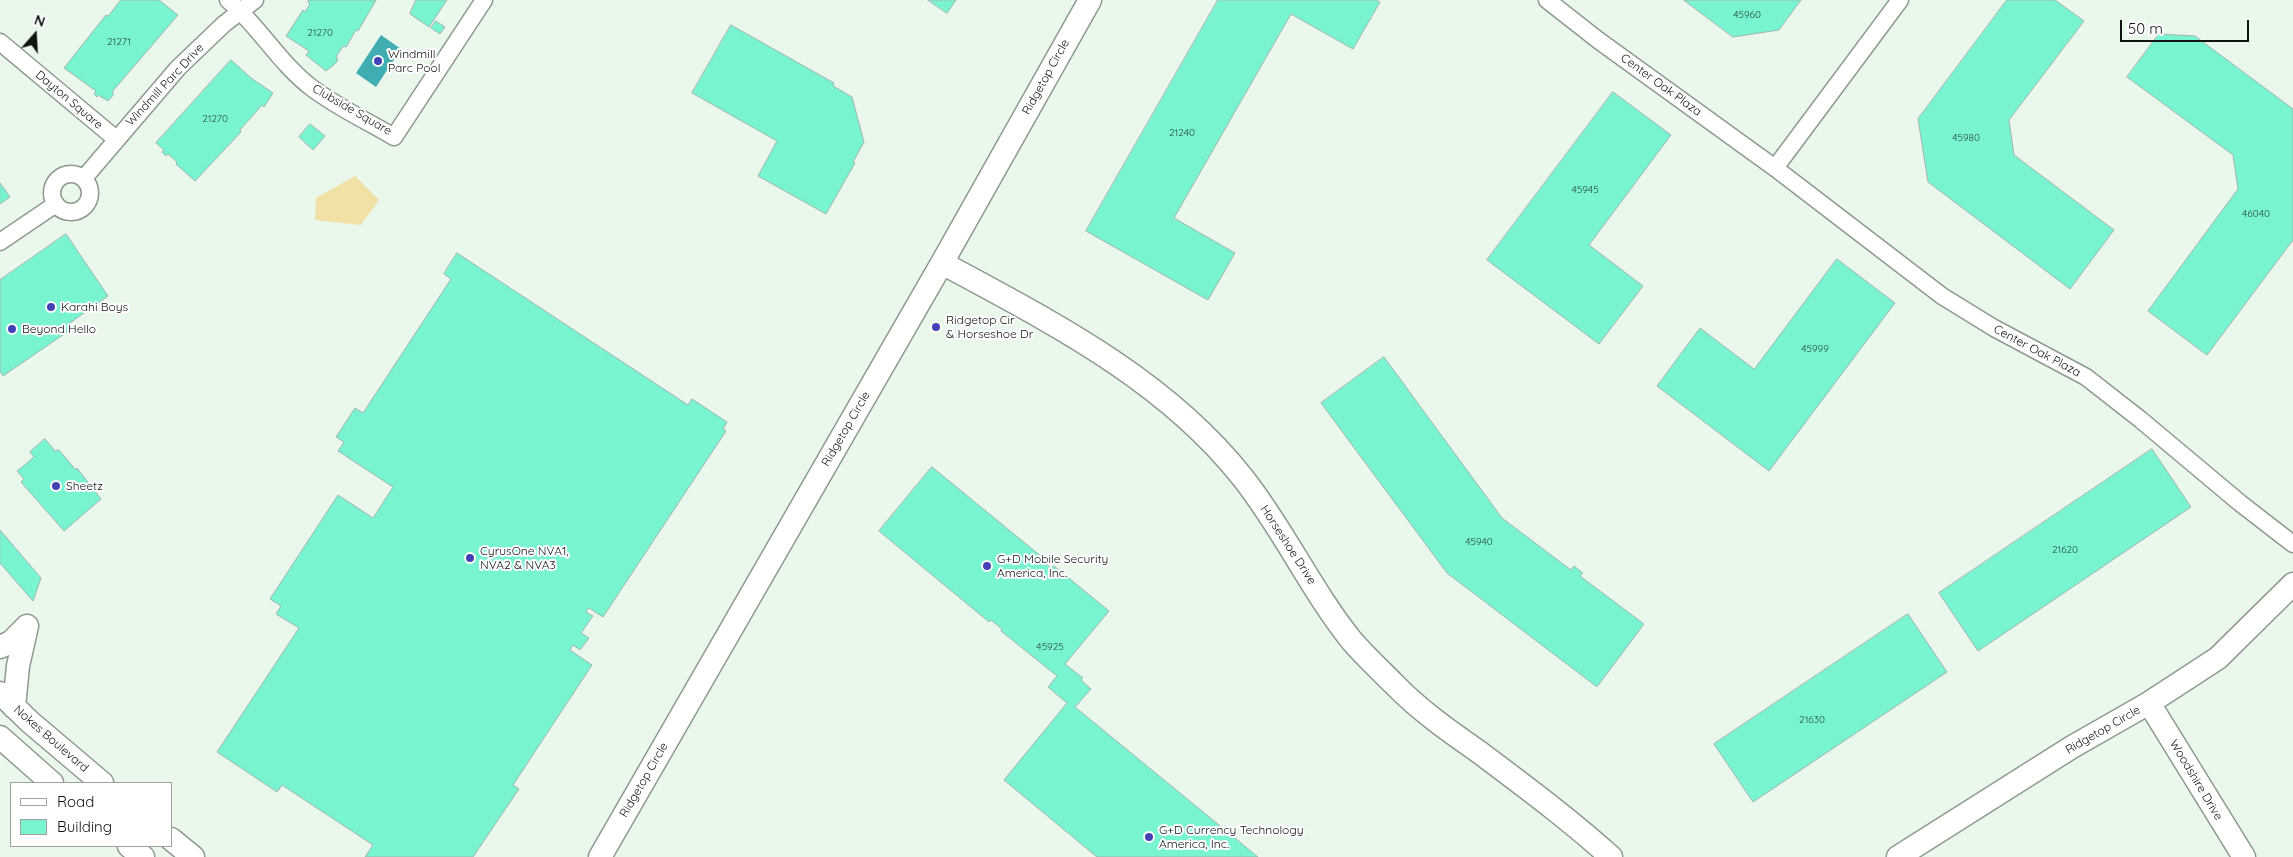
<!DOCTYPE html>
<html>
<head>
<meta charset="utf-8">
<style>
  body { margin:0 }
  #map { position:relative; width:2293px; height:857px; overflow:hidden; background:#eaf7eb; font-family:Quicksand,sans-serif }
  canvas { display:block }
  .legend { position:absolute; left:10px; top:782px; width:162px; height:65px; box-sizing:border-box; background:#fff; border:1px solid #9fa19f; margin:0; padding:6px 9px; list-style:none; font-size:15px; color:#0f1410 }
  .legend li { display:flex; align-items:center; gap:10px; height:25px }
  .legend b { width:25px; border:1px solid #9fa19f }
  .north { position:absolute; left:10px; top:10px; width:50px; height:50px; -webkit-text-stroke:4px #fff; paint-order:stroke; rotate:19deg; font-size:14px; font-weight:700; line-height:20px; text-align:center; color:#0f1410 }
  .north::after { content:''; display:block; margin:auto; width:18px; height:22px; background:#0f1410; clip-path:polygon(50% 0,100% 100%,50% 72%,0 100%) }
  .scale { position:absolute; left:2120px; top:20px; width:129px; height:22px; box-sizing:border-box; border:2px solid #0f1410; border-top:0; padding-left:6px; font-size:15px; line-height:18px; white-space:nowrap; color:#0f1410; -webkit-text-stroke:4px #fff; paint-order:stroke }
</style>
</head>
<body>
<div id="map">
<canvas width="2293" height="857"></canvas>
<ul class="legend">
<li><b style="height:6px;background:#fff"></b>Road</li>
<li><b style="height:14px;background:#78f4d1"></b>Building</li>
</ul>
<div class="north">N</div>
<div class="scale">50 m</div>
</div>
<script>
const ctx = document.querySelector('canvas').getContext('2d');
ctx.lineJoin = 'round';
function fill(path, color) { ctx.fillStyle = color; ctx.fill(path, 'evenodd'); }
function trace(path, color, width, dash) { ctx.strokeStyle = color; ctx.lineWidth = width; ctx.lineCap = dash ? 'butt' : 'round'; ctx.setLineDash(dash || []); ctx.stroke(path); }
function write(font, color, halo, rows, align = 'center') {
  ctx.font = font + ' Quicksand,sans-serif'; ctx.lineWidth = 4; ctx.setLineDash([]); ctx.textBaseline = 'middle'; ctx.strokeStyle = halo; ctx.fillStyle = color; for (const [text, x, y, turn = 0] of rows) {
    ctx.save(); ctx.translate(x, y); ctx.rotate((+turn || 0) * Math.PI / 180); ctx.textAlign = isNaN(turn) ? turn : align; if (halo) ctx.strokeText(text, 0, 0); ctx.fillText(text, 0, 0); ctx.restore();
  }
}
fill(new Path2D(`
  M355,176L379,200L361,225L315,220L316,198Z`), '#f2e1a6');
fill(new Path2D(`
  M381,35L401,49L376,87L356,73Z`), '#40adb2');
const building = new Path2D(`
  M121,0H159L178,15L112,92L114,94L108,101L98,95L97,97L94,94L96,91L64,68L106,15L108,16Z
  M309,0H376L358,31L356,30L346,47L343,46L336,57L338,59L336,63L326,71L306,55L309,51L286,36L303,10L305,12L310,4L308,2Z
  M416,0H447L429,27L410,14Z
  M928,0H956L947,13Z
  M1218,0H1376L1380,2L1353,49L1291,14L1174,218L1235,253L1208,300L1086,231Z
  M1684,0H1801L1779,30L1733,37Z
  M2007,0H2055L2084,21L2009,120L2014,155L2114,230L2070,289L1928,182L1918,119Z
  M436,21L445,27L440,34L431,28Z
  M731,25L834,83L833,86L852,97L864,142L853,162L855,163L826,214L758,176L777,141L692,93Z
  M2159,34L2195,36L2293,109V240L2207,355L2148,311L2238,189L2233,155L2127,77Z
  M231,60L251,78L273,93L264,107L262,105L240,130L241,132L195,181L176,164L177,162L168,154L166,156L162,152L164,150L156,143Z
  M1613,92L1671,135L1589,245L1643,286L1599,344L1487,260Z
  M310,124L325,136L313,150L299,137Z
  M0,183L10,197L0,204Z
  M66,234L108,296L70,323L73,328L3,376L0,371V280Z
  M457,253L688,405L692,399L727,422L723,429L726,431L603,617L589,608L586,612L593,616L581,633L589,638L580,650L573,645L570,650L592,665L513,785L519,789L473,857H365L373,845L282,785L277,792L217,752L299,628L276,614L281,606L270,599L338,495L373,518L393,487L338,451L344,442L336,437L355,408L363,413L451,279L444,274Z
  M1837,259L1895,303L1769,471L1657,386L1700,328L1754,369Z
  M1384,357L1502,518L1571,570L1574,566L1583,573L1580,576L1644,624L1597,687L1447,573L1321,403Z
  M45,439L56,452L58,449L76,470L77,468L101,499L64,531L21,482L24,479L17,471L34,457L30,452Z
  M2152,449L2191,507L1978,651L1939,593Z
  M932,467L1042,557L1040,559L1051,568L1054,566L1109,611L1065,664L1083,678L1081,680L1091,689L1075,707L1258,857H1097L1004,780L1067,703L1048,687L1057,676L1001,631L1002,629L991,620L989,622L879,531Z
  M0,530L41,578L33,601L0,563Z
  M1908,614L1947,672L1753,802L1714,744Z`);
fill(building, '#78f4d1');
trace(building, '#a3b4ae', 1);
const street = new Path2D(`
  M228,0C259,26 279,63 312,88C337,107 367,121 394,137L484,0
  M1547,0L1598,40L1775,168L1942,296L1994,328L2086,377L2141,420L2240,503L2293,544
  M0,42L116,139
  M1775,168L1900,0
  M52 193a19 19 0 1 1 38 0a19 19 0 1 1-38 0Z
  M84,178L178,68L224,24L255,0
  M0,242L56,204`);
const secondary = new Path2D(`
  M942,263C1051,322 1165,379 1243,478C1284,530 1311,590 1352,641C1365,656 1380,670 1394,684C1419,710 1449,731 1479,752C1524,786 1569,819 1611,857
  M0,647L11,642L27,626
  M0,693L30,722L102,783
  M2149,703L2244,857
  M14,707L18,666L27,626
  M0,737L52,783
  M171,839L193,857
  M129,846L143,857
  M600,857L942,263L1090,0
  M1898,857L2072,747L2149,703L2218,658L2293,584`);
trace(street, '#8e9a8f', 19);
trace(secondary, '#8e9a8f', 25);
trace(street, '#fff', 16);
trace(secondary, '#fff', 22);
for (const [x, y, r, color] of [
  [378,61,5,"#4441b7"],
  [51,307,5,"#4441b7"],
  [936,327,5,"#4441b7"],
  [12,329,5,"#4441b7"],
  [56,486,5,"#4441b7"],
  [470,558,5,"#4441b7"],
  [987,566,5,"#4441b7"],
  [1149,837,5,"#4441b7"]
]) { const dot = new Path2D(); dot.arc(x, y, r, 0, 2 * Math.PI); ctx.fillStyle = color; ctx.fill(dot); trace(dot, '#fff', 2); }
write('10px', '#294c40', null, [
  ["45960",1747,15],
  ["21270",320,33],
  ["21271",119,42],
  ["21270",215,119],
  ["21240",1182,133],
  ["45980",1966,138],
  ["45945",1585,190],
  ["46040",2256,214],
  ["45999",1815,349],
  ["45940",1479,542],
  ["21620",2065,550],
  ["45925",1050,647],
  ["21630",1812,720]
]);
write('12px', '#0f1410', '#fff', [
  ["Windmill",388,54],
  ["Parc Pool",388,68],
  ["Karahi Boys",61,307],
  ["Ridgetop Cir",946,320],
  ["& Horseshoe Dr",946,334],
  ["Beyond Hello",22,329],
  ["Sheetz",66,486],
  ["CyrusOne NVA1,",480,551],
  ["NVA2 & NVA3",480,565],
  ["G+D Mobile Security",997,559],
  ["America, Inc.",997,573],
  ["G+D Currency Technology",1159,830],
  ["America, Inc.",1159,844]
], 'left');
write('12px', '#0f1410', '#fff', [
  ["Ridgetop Circle",1046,77,-61],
  ["Windmill Parc Drive",165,85,-47],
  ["Center Oak Plaza",1661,85,36],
  ["Dayton Square",69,100,40],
  ["Clubside Square",352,110,30],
  ["Center Oak Plaza",2037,351,28],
  ["Ridgetop Circle",846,429,-60],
  ["Horseshoe Drive",1288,545,57],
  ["Ridgetop Circle",2103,730,-30],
  ["Nokes Boulevard",51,739,41],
  ["Ridgetop Circle",644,780,-60],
  ["Woodshire Drive",2196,780,59]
]);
</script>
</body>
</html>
